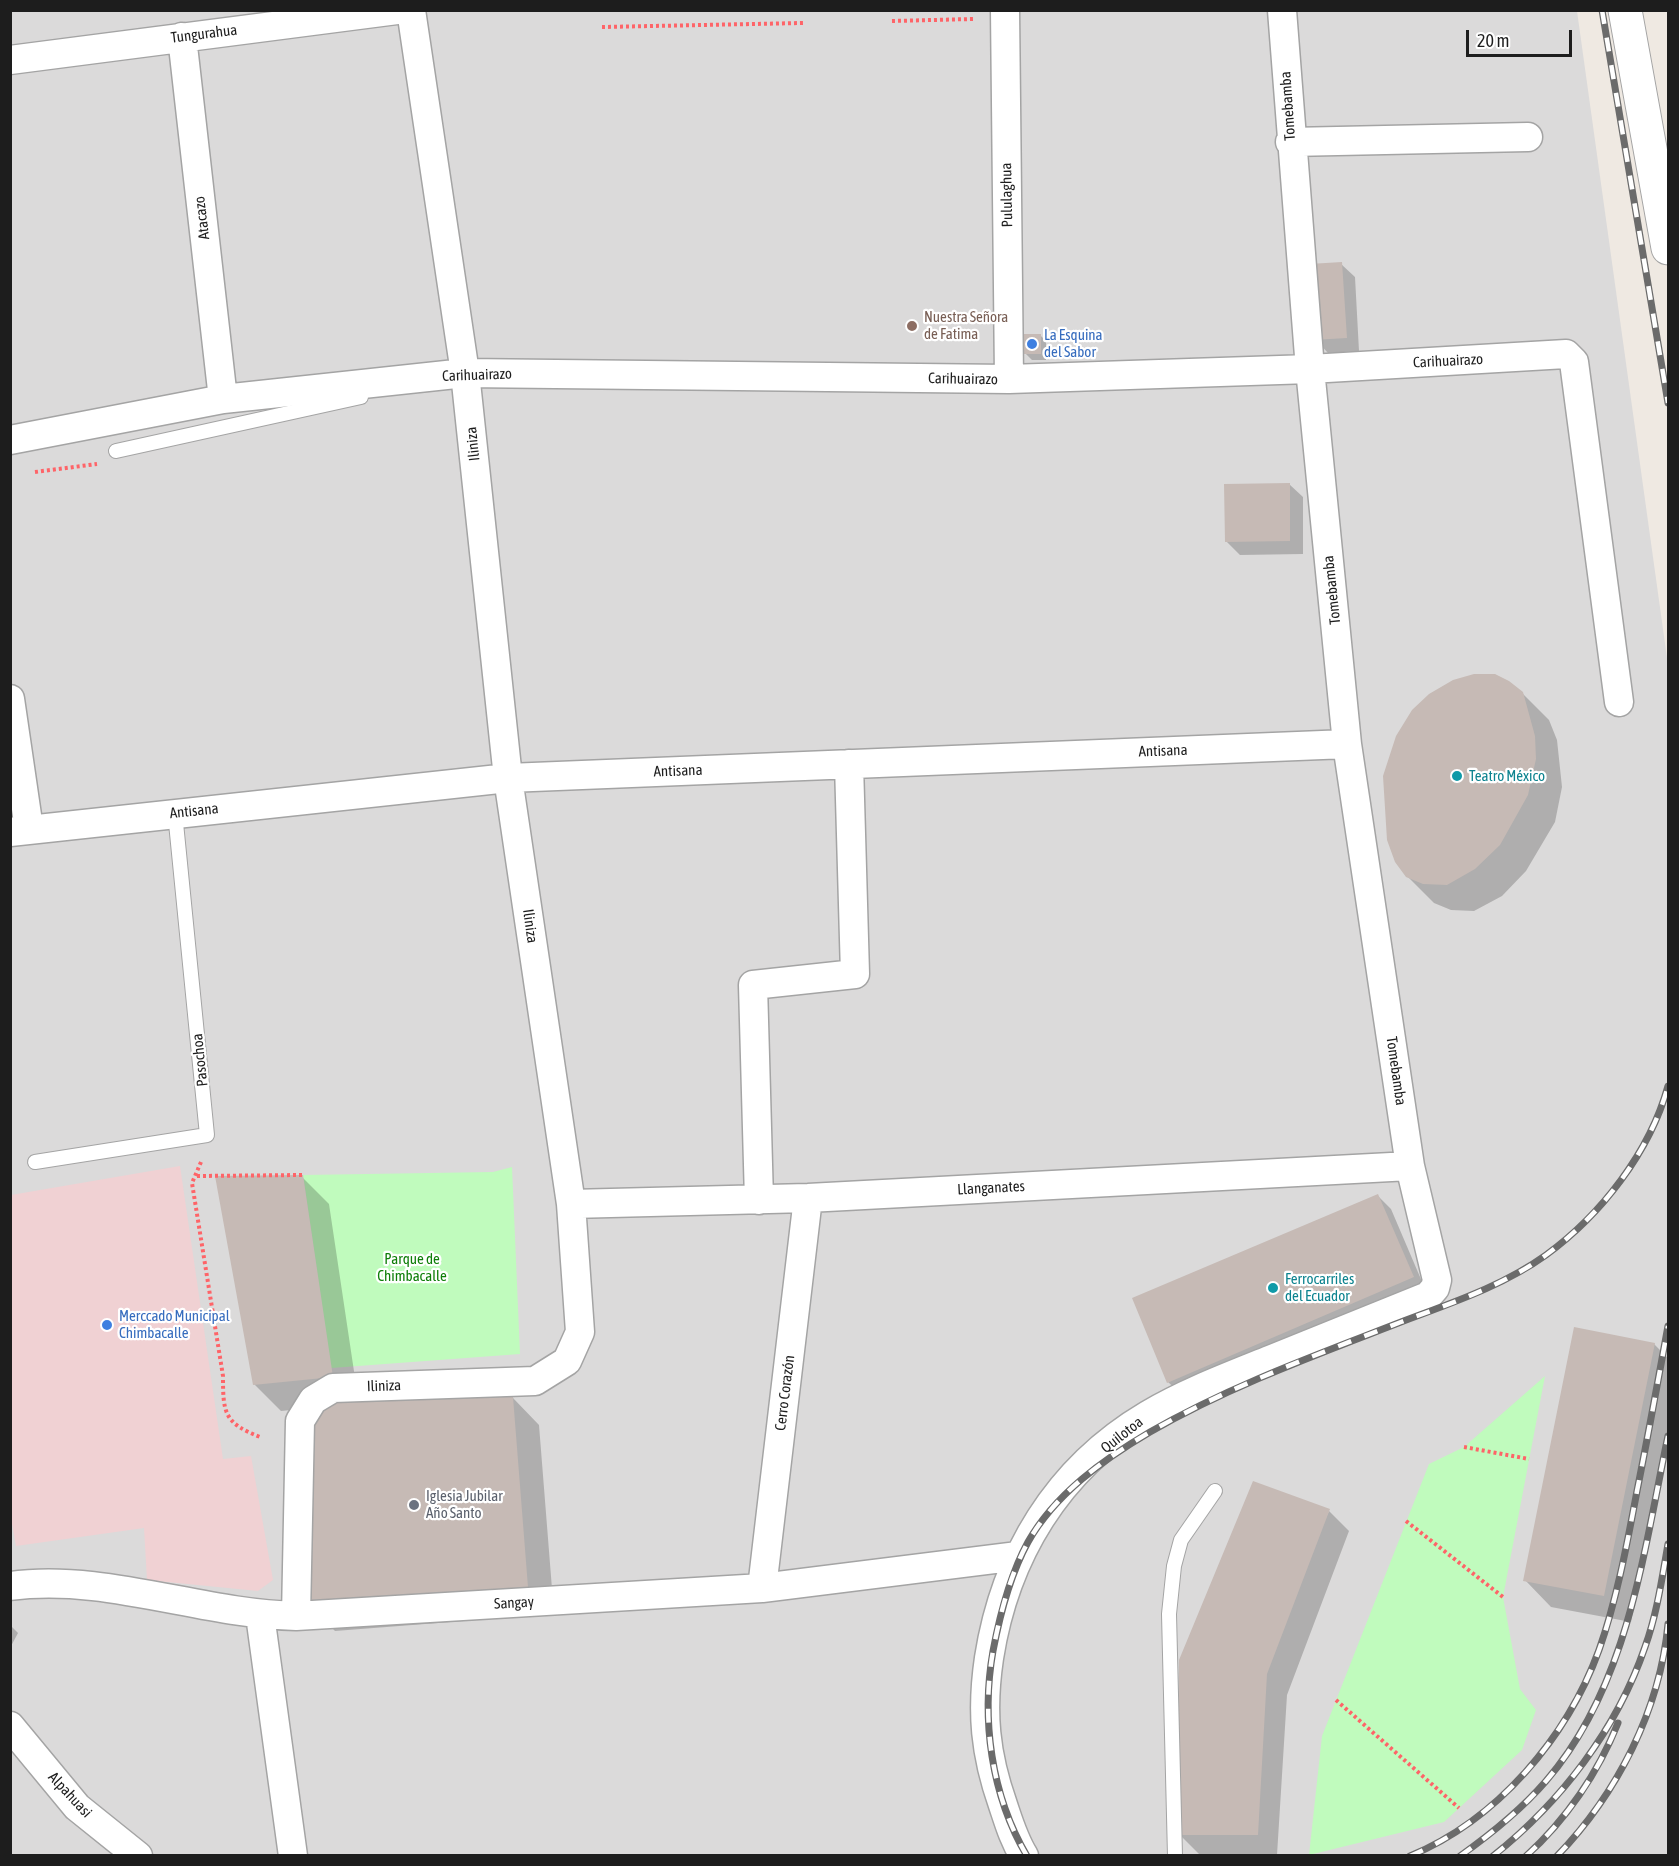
<!DOCTYPE html>
<html>
<head>
<meta charset="utf-8">
<style>
  body { margin:0 }
  #map { position:relative; width:1679px; height:1866px; overflow:hidden; background:#efe9e2; font-family:"Asap Condensed",sans-serif }
  canvas { display:block }
  .frame { position:absolute; inset:0; border:12px solid #1d1d1d; pointer-events:none }
  .scale { position:absolute; left:1466px; top:30px; width:106px; height:27px; box-sizing:border-box; border:3px solid #1d1d1d; border-top:0; padding-left:8px; font-size:18px; line-height:21px; white-space:nowrap; color:#1d1d1d; -webkit-text-stroke:4px #fff; paint-order:stroke }
</style>
</head>
<body>
<div id="map">
<canvas width="1679" height="1866"></canvas>
<div class="frame"></div>
<div class="scale">20 m</div>
</div>
<script>
const ctx = document.querySelector('canvas').getContext('2d');
ctx.lineJoin = 'round';
function fill(path, color) { ctx.fillStyle = color; ctx.fill(path, 'evenodd'); }
function trace(path, color, width, dash) { ctx.strokeStyle = color; ctx.lineWidth = width; ctx.lineCap = dash ? 'butt' : 'round'; ctx.setLineDash(dash || []); ctx.stroke(path); }
function write(font, color, halo, rows, align = 'center') {
  ctx.font = font + ' "Asap Condensed",sans-serif'; ctx.lineWidth = 4.5; ctx.setLineDash([]); ctx.textBaseline = 'middle'; ctx.strokeStyle = halo; ctx.fillStyle = color; for (const [text, x, y, turn = 0] of rows) {
    ctx.save(); ctx.translate(x, y); ctx.rotate((+turn || 0) * Math.PI / 180); ctx.textAlign = isNaN(turn) ? turn : align; if (halo) ctx.strokeText(text, 0, 0); ctx.fillText(text, 0, 0); ctx.restore();
  }
}
fill(new Path2D(`
  M11,11H1577L1668,665V1855L11,1856Z`), '#dbdada');
fill(new Path2D(`
  M180,1166L223,1459L251,1456L273,1580L258,1591L147,1580L144,1528L16,1546L10,1513L11,1195Z`), '#f0d1d3');
fill(new Path2D(`
  M512,1167L520,1354L331,1368L303,1175L493,1172Z
  M1545,1376L1503,1597L1520,1689L1536,1710L1522,1750L1444,1822L1309,1855L1322,1736L1429,1464L1464,1447Z`), '#c0fbbd');
fill(new Path2D(`
  M1341,264L1355,277L1359,351L1328,353L1315,339Z
  M1040,335L1046,341V360H1032L1025,353Z
  M1289,484L1303,497V554L1240,555L1226,541Z
  M1522,693L1549,720L1557,740L1562,787L1555,822L1526,871L1502,896L1474,911L1451,910L1434,903L1407,876Z
  M10,741L31,832L10,835Z
  M302,1177L329,1204L358,1398H513L539,1425L554,1614L335,1631L309,1605L320,1407L281,1411L254,1384Z
  M1378,1196L1391,1209L1426,1291L1182,1395L1168,1382Z
  M1654,1344L1668,1358V1432L1631,1622L1551,1607L1525,1580Z
  M1329,1511L1349,1531L1287,1695L1277,1855H1200L1180,1835Z
  M10,1625L18,1633L10,1648Z`), '#0003');
fill(new Path2D(`
  M1342,262L1347,338L1313,340L1309,264Z
  M1024,334H1041V354H1024Z
  M1290,483V541L1225,542L1224,484Z
  M1474,674H1495L1509,681L1523,692L1535,736L1536,759L1528,795L1500,845L1475,869L1447,885L1423,884L1406,877L1395,862L1387,840L1383,776L1396,736L1412,710L1429,694L1453,680Z
  M303,1175L333,1377L253,1385L215,1176Z
  M1378,1194L1414,1277L1167,1383L1132,1298Z
  M1574,1327L1655,1343L1604,1596L1523,1581Z
  M335,1396L513,1397L528,1587L307,1605V1422Z
  M1253,1481L1330,1509L1267,1674L1258,1835H1178L1179,1660Z`), '#c6bab5');
const service = new Path2D(`
  M116,451L361,397
  M35,1162L207,1135L175,813
  M1175,1856L1169,1614L1174,1566L1181,1540L1215,1491`);
const minor = new Path2D(`
  M1005,10L1009,379
  M182,37L223,399
  M10,60L397,10
  M1290,142L1528,137
  M10,440L223,399L465,373L1009,379L1310,369L1566,354L1574,362L1619,702
  M10,699L29,829
  M10,832L508,778L1347,744
  M759,1200L753,985L855,974L849,764
  M571,1204L808,1198L1410,1166
  M10,1586C105,1573 201,1614 296,1616L762,1588L1018,1556
  M762,1588L808,1198
  M260,1615L293,1856
  M296,1616L300,1421L313,1400L333,1388L535,1381L567,1361L580,1332L571,1204L508,778L465,373L411,10
  M10,1726L77,1807L138,1856
  M1024,1856C1014,1840 1009,1823 1003,1805C985,1754 981,1712 989,1658C1005,1556 1057,1469 1148,1415C1187,1392 1230,1376 1272,1359C1324,1338 1376,1317 1428,1296L1435,1288L1437,1280L1410,1166L1347,744L1310,369L1282,10`);
const tertiary = new Path2D(`
  M1625,10L1668,248`);
trace(service, '#a4a4a4', 16);
trace(minor, '#a4a4a4', 31);
trace(tertiary, '#a4a4a4', 35);
trace(new Path2D(`
  M892,21L973,19
  M602,27L803,23
  M35,472L97,464
  M201,1162L192,1183L223,1376C223,1413 224,1423 260,1437
  M197,1176L303,1175
  M1464,1447L1529,1459
  M1406,1521L1503,1597
  M1336,1700L1459,1808`), '#fe6468', 4, [3, 3]);
trace(service, '#fff', 14);
trace(minor, '#fff', 28);
trace(tertiary, '#fff', 33);
const rail = new Path2D(`
  M1602,10L1668,403
  M1027,1856C991,1795 981,1719 993,1651C1000,1614 1010,1575 1028,1542C1055,1494 1104,1459 1150,1432C1230,1386 1316,1355 1401,1322C1451,1303 1503,1286 1546,1255C1601,1215 1650,1152 1668,1086
  M1410,1856C1497,1820 1567,1738 1599,1650C1617,1599 1627,1544 1637,1491C1648,1436 1658,1381 1668,1326
  M1460,1856C1491,1834 1521,1810 1546,1781C1628,1686 1643,1555 1668,1436
  M1493,1856C1561,1802 1617,1729 1645,1647C1657,1614 1662,1578 1668,1544
  M1526,1856C1566,1820 1598,1773 1618,1723
  M1557,1856C1617,1794 1660,1710 1668,1624`);
trace(rail, '#6b6b6b', 7);
trace(rail, '#fff', 4.5, [14]);
for (const [x, y, r, color] of [
  [912,326,6,"#8d6e63"],
  [1032,344,6,"#3f7fe0"],
  [1457,776,6,"#0f9aa8"],
  [1273,1288,6,"#0f9aa8"],
  [107,1325,6,"#3f7fe0"],
  [414,1505,6,"#6b7280"]
]) { const dot = new Path2D(); dot.arc(x, y, r, 0, 2 * Math.PI); ctx.fillStyle = color; ctx.fill(dot); trace(dot, '#fff', 2); }
write('15px', '#1d1d1d', '#fff', [
  ["Tungurahua",204,34,-7],
  ["Tomebamba",1288,106,-94],
  ["Pululaghua",1007,195,-91],
  ["Atacazo",202,218,-97],
  ["Carihuairazo",1448,361,-3],
  ["Carihuairazo",477,375,-2],
  ["Carihuairazo",963,379,1],
  ["Iliniza",473,444,-96],
  ["Tomebamba",1332,590,-96],
  ["Antisana",1163,751,-2],
  ["Antisana",678,771,-2],
  ["Antisana",194,811,-6],
  ["Iliniza",530,926,82],
  ["Pasochoa",200,1060,-96],
  ["Tomebamba",1396,1071,82],
  ["Llanganates",991,1188,-3],
  ["Iliniza",384,1386,-2],
  ["Cerro Corazón",785,1393,-83],
  ["Quilotoa",1122,1435,-38],
  ["Sangay",514,1603,-3],
  ["Alpahuasi",70,1795,47]
]);
write('15px', '#785e54', '#fff', [
  ["Nuestra Señora",924,317],
  ["de Fatima",924,334]
], 'left');
write('15px', '#366cbe', '#fff', [
  ["La Esquina",1044,335],
  ["del Sabor",1044,352],
  ["Merccado Municipal",119,1316],
  ["Chimbacalle",119,1333]
], 'left');
write('15px', '#0d838f', '#fff', [
  ["Teatro México",1469,776],
  ["Ferrocarriles",1285,1279],
  ["del Ecuador",1285,1296]
], 'left');
write('15px', '#0e7e08', '#fff', [
  ["Parque de",412,1259],
  ["Chimbacalle",412,1276]
]);
write('15px', '#5b616d', '#fff', [
  ["Iglesia Jubilar",426,1496],
  ["Año Santo",426,1513]
], 'left');
</script>
</body>
</html>
